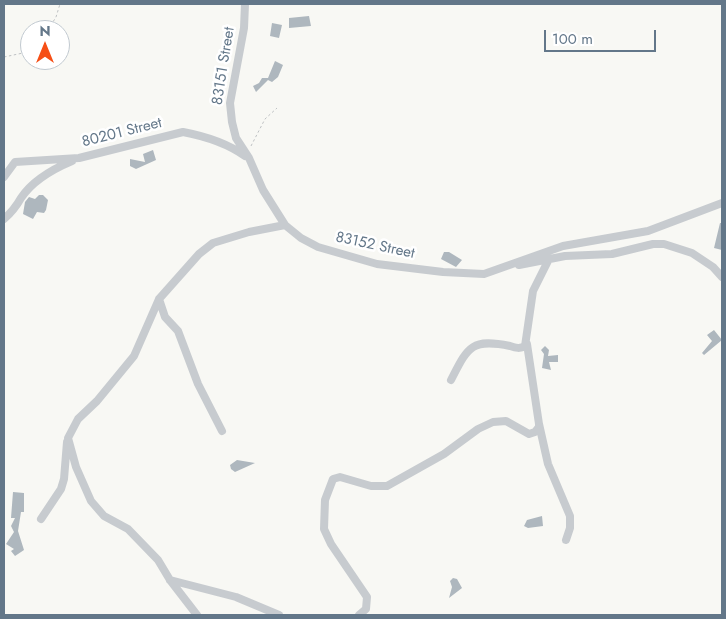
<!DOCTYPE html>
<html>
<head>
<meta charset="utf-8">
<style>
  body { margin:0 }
  #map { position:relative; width:726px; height:619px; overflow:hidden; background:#f8f8f4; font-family:Jost,sans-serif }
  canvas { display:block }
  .frame { position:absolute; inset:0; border:5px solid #637789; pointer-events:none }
  .north { position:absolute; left:20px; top:20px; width:50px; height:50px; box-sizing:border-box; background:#fff; border:1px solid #c1c9d0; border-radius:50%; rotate:0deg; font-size:14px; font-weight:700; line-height:20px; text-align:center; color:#637789 }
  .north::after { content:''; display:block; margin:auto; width:18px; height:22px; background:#f64f16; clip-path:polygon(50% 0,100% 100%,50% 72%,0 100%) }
  .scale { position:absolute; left:544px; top:30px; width:112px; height:22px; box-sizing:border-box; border:2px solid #637789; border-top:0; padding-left:6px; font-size:15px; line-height:18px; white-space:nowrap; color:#637789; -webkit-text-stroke:4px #fff; paint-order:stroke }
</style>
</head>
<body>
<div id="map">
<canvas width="726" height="619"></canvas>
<div class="frame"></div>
<div class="north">N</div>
<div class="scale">100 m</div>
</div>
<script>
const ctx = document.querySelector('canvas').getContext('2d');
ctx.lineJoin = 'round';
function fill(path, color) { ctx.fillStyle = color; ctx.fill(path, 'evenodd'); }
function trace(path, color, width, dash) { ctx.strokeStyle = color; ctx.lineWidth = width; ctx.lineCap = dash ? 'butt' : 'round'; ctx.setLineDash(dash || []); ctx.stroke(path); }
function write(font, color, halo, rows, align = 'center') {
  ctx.font = font + ' Jost,sans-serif'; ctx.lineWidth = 5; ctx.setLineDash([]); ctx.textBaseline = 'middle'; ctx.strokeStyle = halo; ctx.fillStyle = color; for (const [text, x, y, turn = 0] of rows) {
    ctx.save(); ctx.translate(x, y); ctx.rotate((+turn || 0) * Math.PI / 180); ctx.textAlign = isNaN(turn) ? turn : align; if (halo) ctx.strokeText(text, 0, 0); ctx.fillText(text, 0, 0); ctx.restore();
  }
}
fill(new Path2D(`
  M309,16L311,26L289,28V18Z
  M272,23L282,25L279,38L270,36Z
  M275,61L283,65L278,77L272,82L268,80L256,92L253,86L259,83L262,78H268Z
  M153,150L156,160L136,169L130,166V159L145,162L143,154Z
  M39,195H43L48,200L46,210L44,213L37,212L33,219L23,214L25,202L29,197L35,199Z
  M720,223H722V250L714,248Z
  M444,252H449L462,260L456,267L441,259Z
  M714,330L722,340L704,355L702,353L712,341L707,335Z
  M545,346L549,350L548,356L558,355V362H549L551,370L542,368L544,354L541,350Z
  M237,460L255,463L235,472L231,469L230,465Z
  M13,492L24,493V512H21L18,531L24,550L15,556L11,551L14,549L6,544L14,532L11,526L15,518H11Z
  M542,516L543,526L528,528L524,526L527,520Z
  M453,578L457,579L462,588L449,598L452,587L450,581Z`), '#aeb7be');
trace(new Path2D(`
  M48,30L56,17L60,4
  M4,57L23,53L30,49
  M251,146L265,119L277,108`), '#bec1c3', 1, [2.5, 2.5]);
trace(new Path2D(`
  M245,4L244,28L230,103L232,122L236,138L249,158L263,190L285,225L301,238L318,247L377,264L443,272L484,274L563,246L648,231L722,203
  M4,177L15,162L79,158L183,132C204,136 227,143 245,156
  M4,219C12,212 16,207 21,198C33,180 53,169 72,161
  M519,265L565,256L612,254L653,244H664L692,253L713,267L722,277
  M159,299L165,317L178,331L198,384L222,431
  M527,344L539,424L548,464L570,516V528L566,540
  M451,380C468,347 471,338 510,346C516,348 520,349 525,346L533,291L548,261
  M41,519L61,489L64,479L67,442
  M170,580L236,597L279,615
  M197,615L170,580L158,560L128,529L104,516L91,501L76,467L68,438L78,419L97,401L134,356L159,299L199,254L213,243L249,232L285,225
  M359,615L366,609L367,597L331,544L324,529L325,500L333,479L340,477L371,486H387L444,454L478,429L493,422L506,421L529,434L535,432L539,427V424`), '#c7cbcf', 8);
write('15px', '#637789', '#fff', [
  ["83151 Street",224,66,-81],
  ["80201 Street",122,133,-14],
  ["83152 Street",375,246,12]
]);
</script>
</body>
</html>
